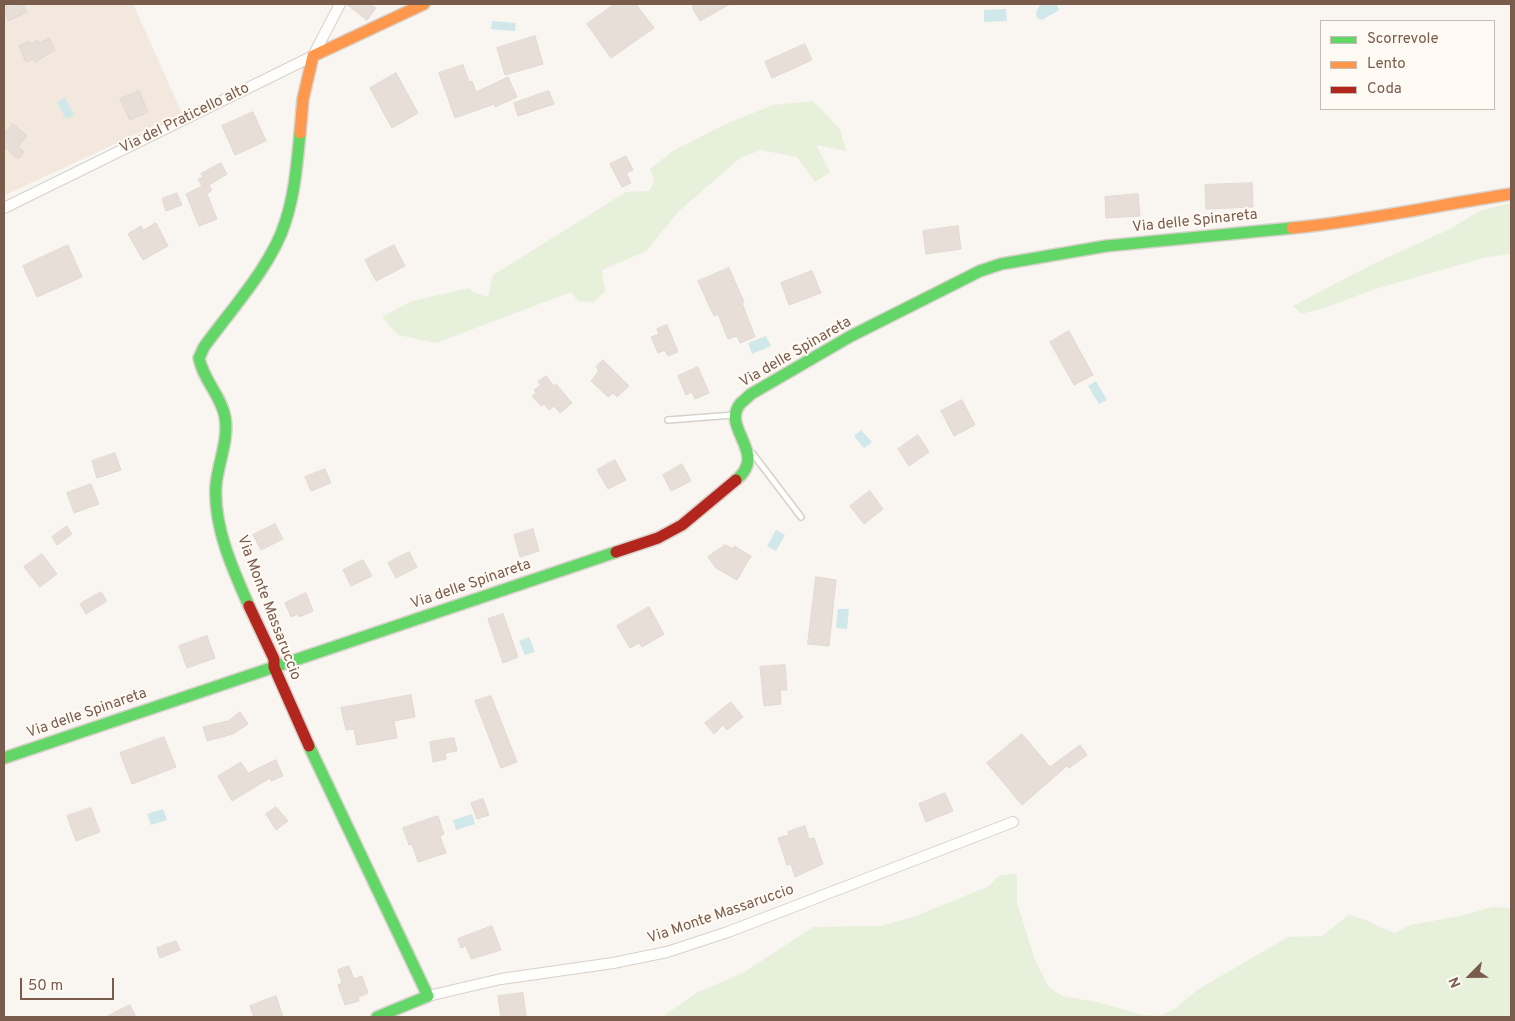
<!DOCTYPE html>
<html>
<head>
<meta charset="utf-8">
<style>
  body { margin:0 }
  #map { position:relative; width:1515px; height:1021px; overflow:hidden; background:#f9f5f0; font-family:Overpass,sans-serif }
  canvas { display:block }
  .frame { position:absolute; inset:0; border:5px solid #7a5c4d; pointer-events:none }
  .legend { position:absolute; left:1320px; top:20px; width:175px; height:90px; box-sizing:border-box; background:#fffaf3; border:1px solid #cabbb1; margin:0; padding:6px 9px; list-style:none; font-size:15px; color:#7a5c4d }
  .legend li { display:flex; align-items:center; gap:10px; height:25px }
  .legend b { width:25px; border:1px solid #cabbb1 }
  .north { position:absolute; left:1445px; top:951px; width:50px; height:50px; -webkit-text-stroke:4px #fffaf3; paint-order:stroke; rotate:247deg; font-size:14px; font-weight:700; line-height:20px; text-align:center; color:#7a5c4d }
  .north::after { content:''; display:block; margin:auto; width:18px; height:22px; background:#7a5c4d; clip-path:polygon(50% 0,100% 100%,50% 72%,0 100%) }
  .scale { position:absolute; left:20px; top:978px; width:94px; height:22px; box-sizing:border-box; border:2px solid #7a5c4d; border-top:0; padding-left:6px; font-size:15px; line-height:18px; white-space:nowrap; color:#7a5c4d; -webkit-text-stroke:4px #fffaf3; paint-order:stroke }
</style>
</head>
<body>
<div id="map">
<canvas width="1515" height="1021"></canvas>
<div class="frame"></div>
<ul class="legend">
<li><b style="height:6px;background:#63d668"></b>Scorrevole</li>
<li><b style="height:6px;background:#ff974d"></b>Lento</li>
<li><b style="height:6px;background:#b3261e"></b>Coda</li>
</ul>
<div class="north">N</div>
<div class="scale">50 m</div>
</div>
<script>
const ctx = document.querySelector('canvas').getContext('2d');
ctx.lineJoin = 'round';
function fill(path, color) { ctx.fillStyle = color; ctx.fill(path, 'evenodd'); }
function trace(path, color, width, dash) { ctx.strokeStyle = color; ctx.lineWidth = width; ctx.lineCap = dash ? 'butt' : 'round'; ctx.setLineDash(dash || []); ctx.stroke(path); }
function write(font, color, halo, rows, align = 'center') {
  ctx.font = font + ' Overpass,sans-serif'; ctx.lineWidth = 4; ctx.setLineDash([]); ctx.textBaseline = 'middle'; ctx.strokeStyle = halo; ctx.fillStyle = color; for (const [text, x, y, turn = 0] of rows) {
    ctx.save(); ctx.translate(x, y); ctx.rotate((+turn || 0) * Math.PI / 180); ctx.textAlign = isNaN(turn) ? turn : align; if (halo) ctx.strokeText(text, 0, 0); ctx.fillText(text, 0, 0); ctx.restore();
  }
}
fill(new Path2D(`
  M4,4H133L182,113L5,195Z`), '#f2e8de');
fill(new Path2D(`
  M813,101L840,129L846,151L816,145L830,172L815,182L797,157L761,150L740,158L678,212L646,251L602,270L605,291L594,302L578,301L571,292L436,343L398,335L382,317L412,301L469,288L473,292L488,297L493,275L626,192L649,191L654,181L650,169L673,151L726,124L773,105Z
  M1511,203V254L1487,257L1372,290L1330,306L1301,314L1293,306L1371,265L1450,229L1479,211Z
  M1017,874V903L1035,960L1049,987L1062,996L1096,1002L1144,1015L1160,1016L1176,1008L1197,990L1288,937L1322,936L1349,915C1368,919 1377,927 1395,933L1410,925L1460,916L1493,907L1511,908V1017H662L698,992L743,973L813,927L880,926L913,917L987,887L1000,875Z`), '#e7f0db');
fill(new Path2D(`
  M1057,4L1059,10C1057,12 1046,17 1042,20L1037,18L1036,13L1039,6L1044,4Z
  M1006,9L1007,21L984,22V10Z
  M492,21L516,23L515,31L491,29Z
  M65,97L74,115L66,119L57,102Z
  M766,336L771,346L752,354L748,343Z
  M1096,381L1107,400L1099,404L1088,386Z
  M861,430L872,442L864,448L854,436Z
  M776,530L785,535L776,551L767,546Z
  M838,609H849L847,629L836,628Z
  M529,637L535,652L525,655L519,641Z
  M163,809L167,820L151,825L147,814Z
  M472,814L475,824L456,830L453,820Z`), '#d0e8ea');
const building = new Path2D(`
  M10,4H23L27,12L8,21L4,7Z
  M347,4H370L376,8L367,20Z
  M615,4H636L654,28L611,58L587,24Z
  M698,4H730L700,21L692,7Z
  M535,36L543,64L505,75L497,48Z
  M49,38L55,50L35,62L34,59L26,62L19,46L29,41L30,44L38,40L39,43Z
  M805,44L812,60L772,78L765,62Z
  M463,65L469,82L472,81L476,92L508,77L517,97L495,107L494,104L455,118L439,73Z
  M396,73L418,113L392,128L370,88Z
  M139,91L148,112L130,120L120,99Z
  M549,91L554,104L518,116L514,103Z
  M253,112L266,141L235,155L222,126Z
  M13,124L27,136L18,146L24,152L18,159L4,146V134Z
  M626,156L633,170L626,173L631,183L622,187L610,164Z
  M221,163L227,174L209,185L212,190L207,194L217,219L199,226L186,194L202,186L198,179L203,177L201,174Z
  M1252,183L1253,207L1206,209L1205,185Z
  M177,193L182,205L166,211L162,199Z
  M1138,194L1140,216L1106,218L1105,197Z
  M156,223L168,246L143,260L128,234L141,226L143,230Z
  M958,226L961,249L926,254L923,231Z
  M68,245L82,277L37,297L23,266Z
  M394,245L405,266L376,281L365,260Z
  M729,268L744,302L742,303L755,337L740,343L737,336L728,339L718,314L714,316L698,281Z
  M812,271L821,293L789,305L781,283Z
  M667,325L678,352L668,356L665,350L658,353L651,337L659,334L657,329Z
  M1069,331L1093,375L1074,385L1050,342Z
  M603,360L629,386L617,397L613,393L608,397L591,381L599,371L596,367Z
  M698,367L709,393L695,399L692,392L686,395L678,376Z
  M546,376L554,386L556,384L572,403L560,413L554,406L549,410L544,404L541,406L532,396L536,393L534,390L541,385L538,382Z
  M962,400L975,425L954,436L941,411Z
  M918,435L929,452L909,466L898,449Z
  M115,453L121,470L97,478L92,461Z
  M615,460L626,480L608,489L597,470Z
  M682,464L691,481L671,491L663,475Z
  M325,469L331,483L311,491L305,477Z
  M91,484L99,504L74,513L67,493Z
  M870,491L883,509L864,524L850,506Z
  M275,524L283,539L261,550L253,535Z
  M67,526L72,534L57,545L52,537Z
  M533,529L539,551L520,557L514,535Z
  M725,545L733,549L734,546L751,556L737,580L716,568L708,557Z
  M409,552L417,567L396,578L388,563Z
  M42,554L57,574L40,587L24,567Z
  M363,560L372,576L351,586L343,570Z
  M816,577L836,580L829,646L808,644Z
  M101,592L107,601L86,614L80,604Z
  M306,593L313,611L299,617L298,614L291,617L285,603Z
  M649,607L664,634L642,647L639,643L630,648L617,626Z
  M503,614L518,657L503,663L488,619Z
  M207,636L215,658L187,668L179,646Z
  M785,665L787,690H780L781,704L764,706L760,667Z
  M411,695L415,717L394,721L397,738L357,745L354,729L346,730L341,708Z
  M491,696L517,762L501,768L475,701Z
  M731,702L743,717L727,730L723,725L714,734L705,723Z
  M240,712L248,724L233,734L207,741L203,727L228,721Z
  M1022,734L1050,767L1080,745L1087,755L1069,768L1067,766L1022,805L987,763Z
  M164,737L176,767L132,784L120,753Z
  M454,738L457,751L445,753L446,759L433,762L430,742Z
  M276,760L283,776L271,781L270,778L232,801L218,776L241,762L248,773Z
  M945,793L953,811L926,822L919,804Z
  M483,799L489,815L477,819L471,803Z
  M276,807L288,821L276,830L266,814Z
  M91,808L100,832L76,841L67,816Z
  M438,816L444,834L440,836L446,853L418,862L412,844L409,845L403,828Z
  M805,826L809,839L814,838L823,864L795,877L791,864L787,865L778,838L789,835L788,832Z
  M492,926L501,950L471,959L466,946L461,948L458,939Z
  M176,941L180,950L160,958L157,948Z
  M349,966L354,979L362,976L368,993L358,997L359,1001L345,1005L338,985L342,983L338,970Z
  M523,993L526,1016L501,1017L498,996Z
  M276,996L283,1017H254L250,1006Z
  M130,1005L136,1017H106Z`);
fill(building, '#e6ded7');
trace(building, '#e2d8d2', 1);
const lane = new Path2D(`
  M668,420L734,415
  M753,454L801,517`);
const street = new Path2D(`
  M4,208L313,56L340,4
  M428,996L501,979L613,963L667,952L728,932L1013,822`);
const fast = new Path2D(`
  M736,480C769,453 721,429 740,404C743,401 748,397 751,394L851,336L980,271L1001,264L1106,246L1292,228
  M249,606C233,570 213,526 216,485C218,463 229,440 225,417C221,395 203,380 199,358L204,347C230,311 272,265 285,223C295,193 297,163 300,133
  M309,746L428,996L377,1017
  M4,758L616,552`);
const slow = new Path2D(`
  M300,133L303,99L313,56L424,4
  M1292,228C1365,221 1438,205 1511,194`);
const jam = new Path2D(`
  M616,552L658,538L682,525L736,480
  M249,606L274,659V667L309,746`);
trace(lane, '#d7d1cb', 8);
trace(street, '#d7d1cb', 12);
trace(fast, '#d9d2cb', 14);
trace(slow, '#d9d2cb', 14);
trace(jam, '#d9d2cb', 14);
trace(lane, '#fefefd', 5);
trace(street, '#fefefd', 10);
trace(fast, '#63d668', 11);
trace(slow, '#ff974d', 11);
trace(jam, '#b3261e', 11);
write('15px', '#7a5c4d', '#fffaf3', [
  ["Via del Praticello alto",185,119,-26],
  ["Via delle Spinareta",1195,222,-6],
  ["Via delle Spinareta",796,353,-30],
  ["Via delle Spinareta",471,585,-19],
  ["Via Monte Massaruccio",268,608,69],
  ["Via delle Spinareta",87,714,-19],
  ["Via Monte Massaruccio",721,915,-19]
]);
</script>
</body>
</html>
